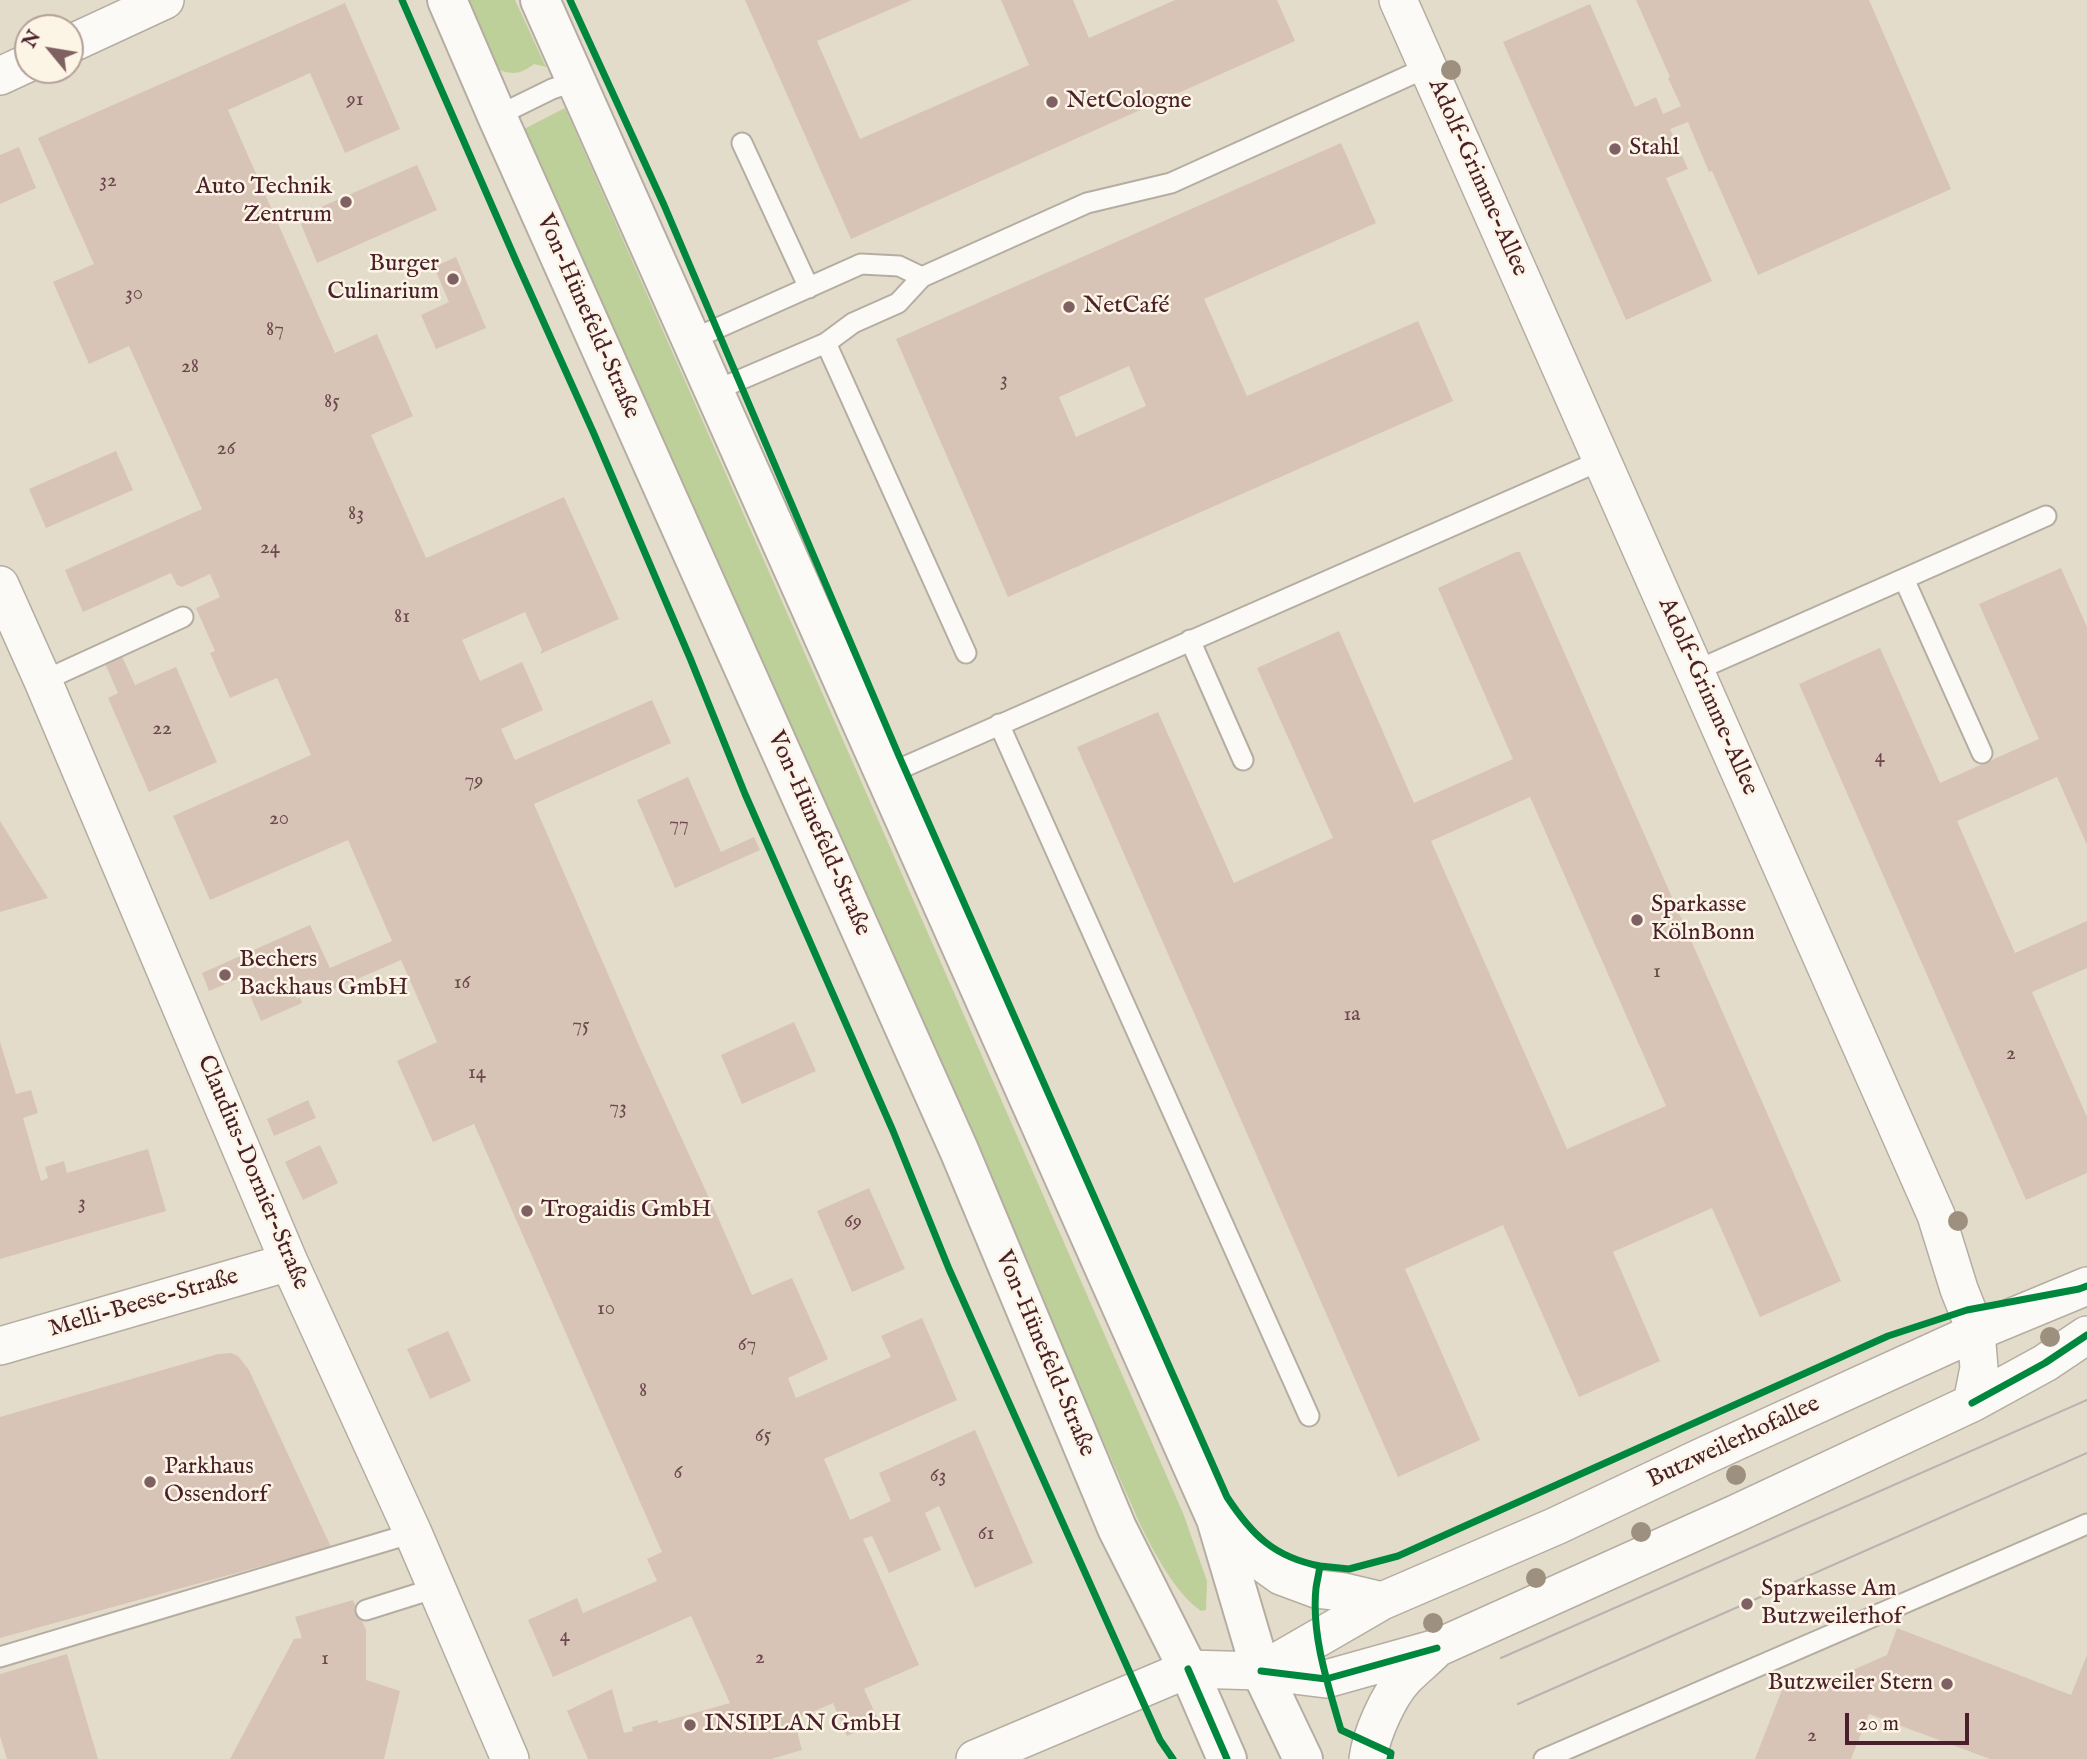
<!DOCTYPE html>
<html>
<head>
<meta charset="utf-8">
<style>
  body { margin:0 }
  #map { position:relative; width:2087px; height:1759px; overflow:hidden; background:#e4dcca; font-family:"IM FELL English",serif }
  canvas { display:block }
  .north { position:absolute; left:14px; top:14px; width:70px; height:70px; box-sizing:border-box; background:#fcf5e5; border:2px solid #b59f9b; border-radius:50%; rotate:300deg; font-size:19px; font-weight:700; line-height:28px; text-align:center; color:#4a1f2b }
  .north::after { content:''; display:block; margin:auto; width:24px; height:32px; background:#806163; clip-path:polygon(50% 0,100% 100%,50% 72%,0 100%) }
  .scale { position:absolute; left:1845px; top:1713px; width:124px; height:32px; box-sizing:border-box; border:4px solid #4a1f2b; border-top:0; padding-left:9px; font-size:21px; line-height:24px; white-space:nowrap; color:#4a1f2b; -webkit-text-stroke:5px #fcf5e5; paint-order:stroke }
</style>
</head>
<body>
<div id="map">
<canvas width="2087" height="1759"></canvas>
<div class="north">N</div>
<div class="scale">20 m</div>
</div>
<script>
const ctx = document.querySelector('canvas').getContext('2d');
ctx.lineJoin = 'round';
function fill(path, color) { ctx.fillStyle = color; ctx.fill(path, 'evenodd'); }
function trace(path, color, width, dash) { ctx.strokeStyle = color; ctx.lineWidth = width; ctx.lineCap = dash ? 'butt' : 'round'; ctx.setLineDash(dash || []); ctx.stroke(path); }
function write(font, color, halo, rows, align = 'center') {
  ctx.font = font + ' "IM FELL English",serif'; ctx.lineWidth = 5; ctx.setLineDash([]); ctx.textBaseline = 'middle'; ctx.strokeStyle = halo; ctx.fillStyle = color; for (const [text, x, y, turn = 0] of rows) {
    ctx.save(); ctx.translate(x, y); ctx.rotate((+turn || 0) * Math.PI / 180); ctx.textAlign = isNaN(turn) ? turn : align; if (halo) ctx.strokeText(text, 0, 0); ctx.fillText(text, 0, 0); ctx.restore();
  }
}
fill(new Path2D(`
  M468,0H515L546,67L534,64C521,74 514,75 499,70Z
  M565,108L1183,1513L1207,1581L1206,1610L1201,1611C1175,1593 1154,1552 1140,1524L524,129Z`), '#bed099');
fill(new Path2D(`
  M745,0H912L817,41L860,139L1029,65L1001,0H1073L1089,38L1175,0H1277L1295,41L851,239Z
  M1636,0H1869L1951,189L1758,275L1712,171L1709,172L1688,122L1670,129L1688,169L1666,178L1712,281L1626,320L1503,42L1590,4L1635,107L1656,97L1663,114L1681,106L1668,78L1670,77Z
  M345,3L400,129L345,153L310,73L228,110L335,353L377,334L413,416L371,435L426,558L564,497L619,619L540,654L542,650L525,612L462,640L480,681L522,662L543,710L501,729L515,760L652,700L671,743L534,804L641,1050L716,1213L752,1295L792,1278L828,1359L788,1378L796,1398L891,1357L881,1336L922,1318L957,1400L824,1459L850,1520L891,1501L879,1473L975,1430L1033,1563L975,1588L939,1506L925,1513L941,1550L889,1573L872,1536L863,1539L919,1665L864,1689L879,1722L847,1736L833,1703L794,1720L802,1750L771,1759H588L567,1711L612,1689L624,1733L633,1731L632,1727L657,1720L659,1723L730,1703L691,1616L553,1677L528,1620L577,1598L583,1613L657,1581L647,1559L662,1552L474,1124L433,1142L397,1061L437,1042L401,960L318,996L310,979L291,987L297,999L300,997L302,1003L261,1021L242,977L209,991L202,973L310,925L330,968L392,941L348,840L210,900L173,816L311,755L277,678L230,698L210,653L215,651L196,608L220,597L210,574L182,587L177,585L171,573L83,612L65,570L202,509L129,346L89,364L53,282L94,264L38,138Z
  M1341,143L1376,223L1204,299L1247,396L1418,321L1453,401L1008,597L896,339ZM1129,366L1146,406L1076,437L1059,397Z
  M19,147L36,188L0,204V155Z
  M417,165L437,210L317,263L301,224L322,209L321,207Z
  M456,257L486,328L436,349L421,315L449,302L434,267Z
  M116,451L133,490L46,528L29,489Z
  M1516,552H1520L1841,1281L1760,1317L1712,1208L1613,1252L1660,1361L1579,1397L1503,1225L1405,1269L1480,1440L1398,1477L1077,747L1158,712L1234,883L1333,838L1257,668L1339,631L1414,803L1513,759L1438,588ZM1530,797L1666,1106L1567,1149L1431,841Z
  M2061,568L2087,627V845L2057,777L1957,821L2015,953L2087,921V968L2032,992L2087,1117V1173L2026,1200L1799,684L1880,648L1940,783L2039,739L1979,604Z
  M120,652L135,685L176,667L217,762L149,792L108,698L118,693L103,659Z
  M688,777L721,852L754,837L760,850L675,888L637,800Z
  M0,821L48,898L0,912Z
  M794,1022L816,1071L742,1104L721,1055Z
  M0,1042L16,1094L31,1090L38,1113L23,1118L41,1181L48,1178L45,1167L64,1161L67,1173L148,1149L166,1211L0,1259Z
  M308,1100L316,1118L274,1136L267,1119Z
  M320,1145L338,1183L303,1200L285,1162Z
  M869,1188L905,1269L852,1292L817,1211Z
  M448,1331L471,1381L430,1399L407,1349Z
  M231,1353L238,1356L249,1370L331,1547L0,1638V1417L218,1354Z
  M353,1600L366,1630V1680L400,1691L384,1759H230L294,1639L302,1638L295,1617Z
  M1897,1628L2071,1695L2087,1655V1759H1990L1869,1714L1851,1759H1755L1787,1677L1814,1687L1887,1655Z
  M67,1654L98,1759H7L0,1736V1674Z`), '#d7c4b6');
const lane = new Path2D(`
  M497,116L552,89L576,81
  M742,143L809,288
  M691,340L861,264L899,266L922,277
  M826,343L966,653
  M714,391L826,343L853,323L898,303L922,277L1087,203L1171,183L1428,67
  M1904,579L1982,753
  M1190,640L1243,760
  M1695,671L2046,516
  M43,681L183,617
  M999,724L1309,1416
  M886,777L904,767L1602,460
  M366,1610L436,1588
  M0,1657L413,1533
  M1544,1759L2087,1524`);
const street = new Path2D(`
  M1398,0L1936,1215L1959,1289L1976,1332L1979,1368L1972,1403
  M70,44L165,0
  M0,76L28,63
  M0,585L43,681L289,1262L413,1533L510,1759
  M0,1346L289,1262
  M1216,1519L1249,1553L1281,1576L1316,1589L1344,1592L1382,1601
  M1261,1671L1382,1601L1556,1526L1704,1456L1976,1332L2087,1286
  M975,1759L1188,1669L1261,1671L1326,1679L1437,1648L1735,1514L1972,1403L2045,1363L2087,1335
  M1368,1759C1371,1735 1388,1696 1405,1678C1414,1669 1425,1660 1434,1651`);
const secondary = new Path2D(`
  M447,0L497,116L959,1150L1117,1528L1188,1669L1227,1759
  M540,0L1216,1519L1261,1671L1303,1759`);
trace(lane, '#b5ada2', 23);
trace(street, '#b5ada2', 40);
trace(secondary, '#b5ada2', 42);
trace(lane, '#fbfaf7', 19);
trace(street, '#fbfaf7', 37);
trace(secondary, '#fbfaf7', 38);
trace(new Path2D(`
  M1501,1658L2087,1400
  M1518,1704L2087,1453`), '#b9b2b1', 2);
trace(new Path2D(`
  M402,0L517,263L594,434L690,658L745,794L893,1131L949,1269L1160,1740L1173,1759
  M570,0L664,205L899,756L1227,1497C1252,1535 1274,1557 1320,1566C1319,1573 1317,1581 1316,1588C1311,1635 1328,1685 1341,1730L1391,1753L1390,1759
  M1972,1403L2045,1363L2087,1335
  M1320,1566L1349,1569L1398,1556L1888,1336L1967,1310L2079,1289L2087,1286
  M1188,1669L1227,1759
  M1261,1671L1326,1679L1437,1648`), '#00873e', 7);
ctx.fillStyle = '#9e907e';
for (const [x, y] of [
  [1451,70],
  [1958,1221],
  [2050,1337],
  [1736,1475],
  [1641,1532],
  [1536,1578],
  [1433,1623]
]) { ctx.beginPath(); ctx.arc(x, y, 10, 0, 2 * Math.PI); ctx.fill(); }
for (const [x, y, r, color] of [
  [1052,102,7,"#806163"],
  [1615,149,7,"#806163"],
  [346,202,7,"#806163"],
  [453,279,7,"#806163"],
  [1069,307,7,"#806163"],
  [1637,920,7,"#806163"],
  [225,975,7,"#806163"],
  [527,1211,7,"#806163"],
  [150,1482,7,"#806163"],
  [1747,1604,7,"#806163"],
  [1947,1684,7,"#806163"],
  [690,1725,7,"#806163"]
]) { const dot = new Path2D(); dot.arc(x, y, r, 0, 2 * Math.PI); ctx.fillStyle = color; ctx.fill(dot); trace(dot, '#fcf5e5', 2.5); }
write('21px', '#6d484e', null, [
  ["91",355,101],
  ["32",108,182],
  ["30",134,295],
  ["87",275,331],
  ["28",190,368],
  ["3",1004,381],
  ["85",332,403],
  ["26",226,450],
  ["83",356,515],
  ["24",270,549],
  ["81",402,618],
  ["22",162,730],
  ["4",1880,758],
  ["79",474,782],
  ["20",279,820],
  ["77",679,826],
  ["1",1657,973],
  ["16",462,984],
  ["1a",1352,1016],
  ["75",581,1027],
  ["2",2011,1055],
  ["14",477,1074],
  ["73",618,1109],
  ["3",82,1204],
  ["69",853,1223],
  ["10",606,1310],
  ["67",747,1346],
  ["8",643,1392],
  ["65",763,1437],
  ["6",678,1474],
  ["63",938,1477],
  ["61",986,1535],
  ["4",565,1637],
  ["2",760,1659],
  ["1",325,1660],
  ["2",1812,1737]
]);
write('24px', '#4a1f2b', '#fcf5e5', [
  ["NetCologne",1066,102],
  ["Stahl",1629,149],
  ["Auto Technik",332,188,"right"],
  ["Zentrum",332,216,"right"],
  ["Burger",439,265,"right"],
  ["Culinarium",439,293,"right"],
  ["NetCafé",1083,307],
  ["Sparkasse",1651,906],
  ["KölnBonn",1651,934],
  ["Bechers",239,961],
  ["Backhaus GmbH",239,989],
  ["Trogaidis GmbH",541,1211],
  ["Parkhaus",164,1468],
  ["Ossendorf",164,1496],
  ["Sparkasse Am",1761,1590],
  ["Butzweilerhof",1761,1618],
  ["Butzweiler Stern",1933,1684,"right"],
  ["INSIPLAN GmbH",704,1725]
], 'left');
write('24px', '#4a1f2b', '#fcf5e5', [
  ["Adolf-Grimme-Allee",1477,178,66],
  ["Von-Hünefeld-Straße",587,317,66],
  ["Adolf-Grimme-Allee",1707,697,66],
  ["Von-Hünefeld-Straße",818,834,66],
  ["Claudius-Dornier-Straße",252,1173,67],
  ["Melli-Beese-Straße",144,1304,-16],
  ["Von-Hünefeld-Straße",1044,1354,67],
  ["Butzweilerhofallee",1734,1443,-25]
]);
</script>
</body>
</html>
